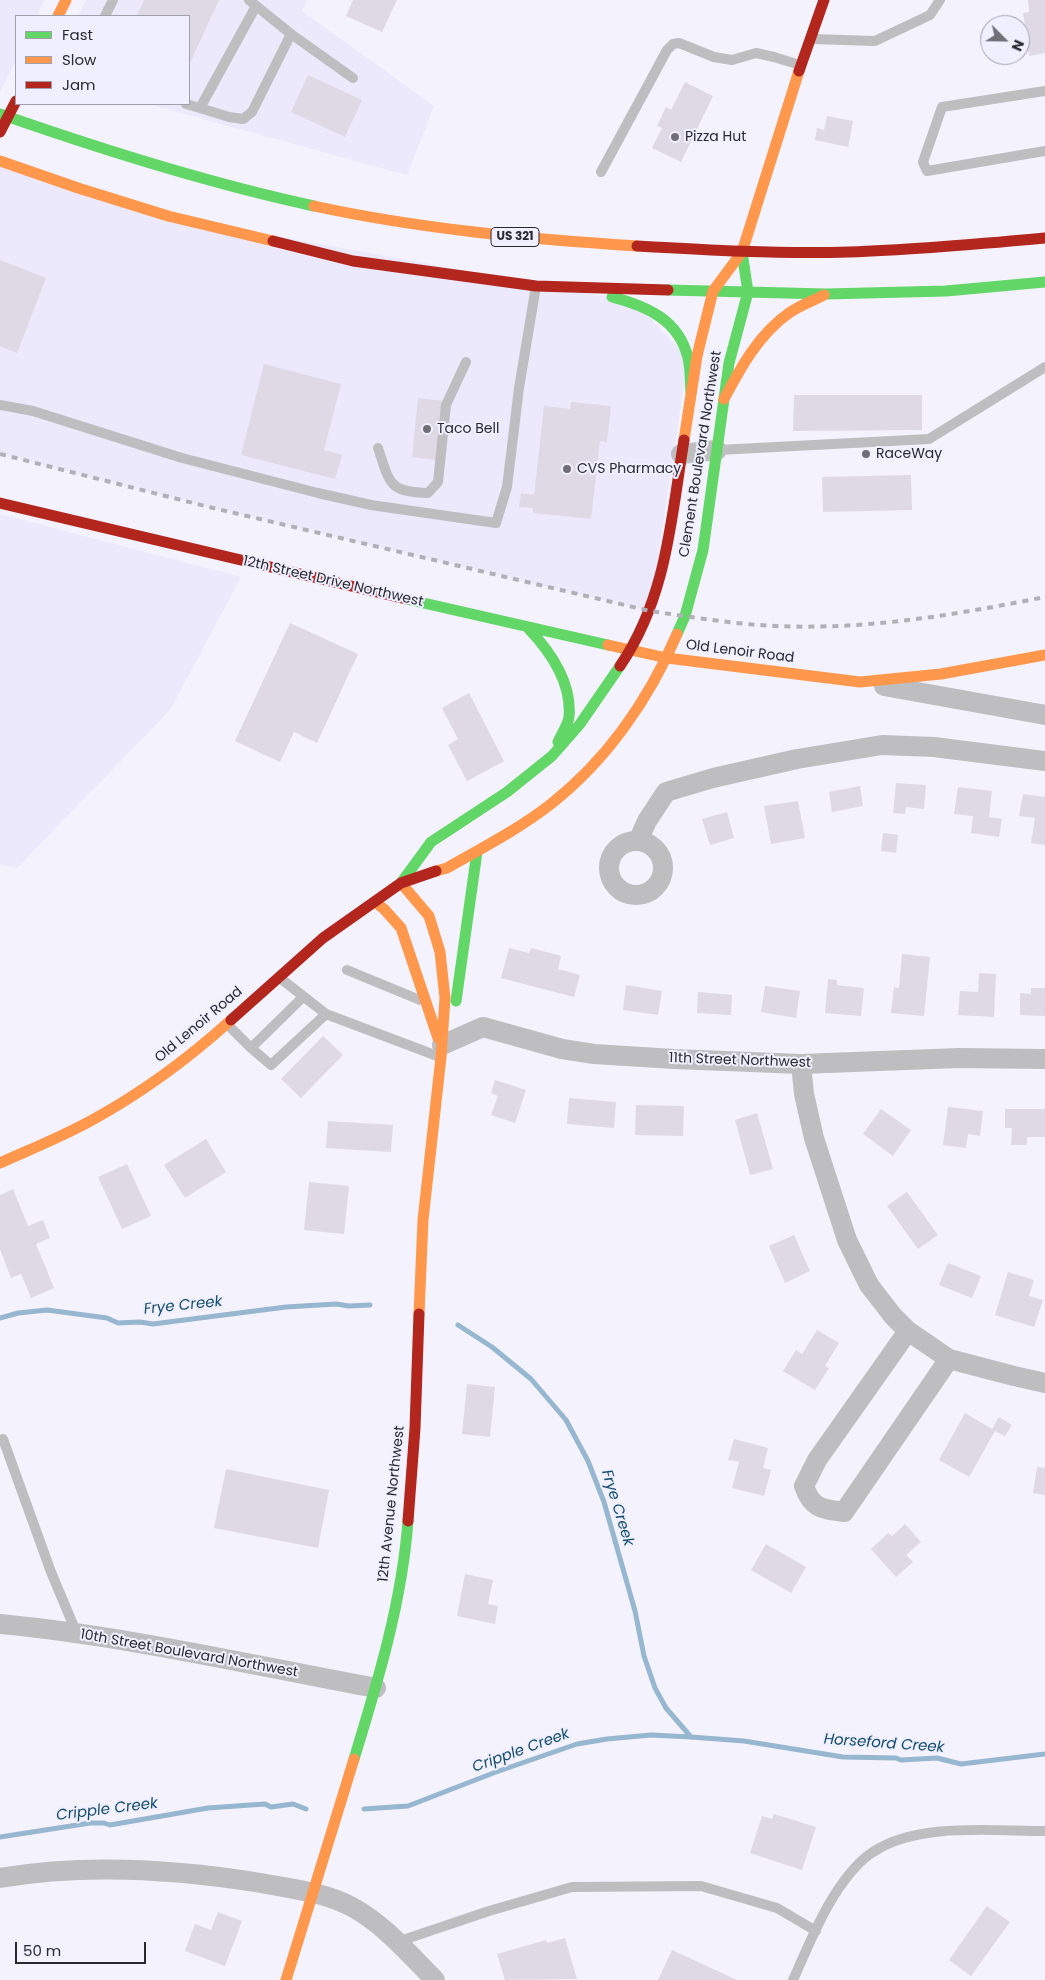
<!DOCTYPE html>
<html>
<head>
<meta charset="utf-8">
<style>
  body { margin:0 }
  #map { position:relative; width:1045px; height:1980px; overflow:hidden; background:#f4f2fc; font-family:Poppins,sans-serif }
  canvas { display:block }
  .legend { position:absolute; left:15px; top:15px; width:175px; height:90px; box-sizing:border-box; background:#f0efff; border:1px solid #a0a0ab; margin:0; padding:6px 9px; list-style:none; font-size:15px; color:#29292e }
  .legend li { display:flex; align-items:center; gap:10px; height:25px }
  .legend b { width:25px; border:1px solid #a0a0ab }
  .north { position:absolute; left:980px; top:15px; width:50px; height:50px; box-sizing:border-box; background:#f0efff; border:1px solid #a0a0ab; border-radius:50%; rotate:113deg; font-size:14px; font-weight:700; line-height:20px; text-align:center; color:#29292e }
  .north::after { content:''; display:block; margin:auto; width:18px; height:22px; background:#706f76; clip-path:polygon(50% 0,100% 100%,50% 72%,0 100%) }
  .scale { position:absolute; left:15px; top:1942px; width:131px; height:22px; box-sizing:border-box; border:2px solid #29292e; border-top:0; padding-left:6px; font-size:15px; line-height:18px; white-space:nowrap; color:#29292e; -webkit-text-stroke:4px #f0efff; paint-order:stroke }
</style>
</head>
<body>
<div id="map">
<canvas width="1045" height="1980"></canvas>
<ul class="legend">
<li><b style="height:6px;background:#63d668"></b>Fast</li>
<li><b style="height:6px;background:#ff974d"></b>Slow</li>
<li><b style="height:6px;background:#b3261e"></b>Jam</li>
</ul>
<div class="north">N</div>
<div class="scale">50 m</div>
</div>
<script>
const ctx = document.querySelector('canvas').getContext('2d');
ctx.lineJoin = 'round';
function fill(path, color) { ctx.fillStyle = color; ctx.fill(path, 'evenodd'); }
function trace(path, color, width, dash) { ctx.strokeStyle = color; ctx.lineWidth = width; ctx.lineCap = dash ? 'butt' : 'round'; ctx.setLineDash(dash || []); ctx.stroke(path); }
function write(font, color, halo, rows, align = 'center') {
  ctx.font = font + ' Poppins,sans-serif'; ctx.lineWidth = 4; ctx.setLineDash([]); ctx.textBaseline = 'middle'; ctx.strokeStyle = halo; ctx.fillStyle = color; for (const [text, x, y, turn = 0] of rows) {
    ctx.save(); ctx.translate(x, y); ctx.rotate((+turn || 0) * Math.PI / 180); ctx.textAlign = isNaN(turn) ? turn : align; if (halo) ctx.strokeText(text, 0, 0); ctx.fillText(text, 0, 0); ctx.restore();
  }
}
fill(new Path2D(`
  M0,0H45L37,16H16V60L0,92Z
  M86,0H307L302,11L434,106L407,175L148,104H189V16H78Z
  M0,161L168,216L635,302L688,358L650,611L209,507L0,454Z
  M0,514L241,577L170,710L17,868L0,864Z`), '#ebe9fb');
trace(new Path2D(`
  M0,1318L18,1313L47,1310L107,1318L118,1323L140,1322L153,1324L286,1307L336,1304L349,1306L370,1305
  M458,1325L492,1347L531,1379L566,1420L588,1461L604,1502L635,1611L644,1656L655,1688L666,1708L691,1737
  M364,1809L408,1806L496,1772L577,1744L607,1739L651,1735L691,1737L744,1741L843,1757L896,1758L901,1760L937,1758L961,1764L1045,1754
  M0,1837L90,1823H104L110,1825L208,1808L265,1804L271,1807L293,1804L306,1809`), '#97b7d0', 5);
fill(new Path2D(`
  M144,0H219L189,65V16H137Z
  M353,0H397L382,32L346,16Z
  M1028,0H1045V53L1029,56L1023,13L1029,12Z
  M308,75L362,100L345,137L291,112Z
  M685,82L713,96L681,162L652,148L662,128L657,126L666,107L671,110Z
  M827,116L853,121L848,147L815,140L817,128L824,130Z
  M0,260L46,278L17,353L0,346Z
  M264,364L341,384L324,450L342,455L335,479L241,455Z
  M794,395H922V430L793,431Z
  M418,398L443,401L436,460L412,457Z
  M571,402L611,406L607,442L600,441L591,519L533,513V508L519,507L521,493L534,495L544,406L570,409Z
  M911,475L912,510L823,512L822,477Z
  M290,623L358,654L317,743L294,732L280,762L235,741Z
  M469,693L504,761L467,781L448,745L458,739L442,708Z
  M896,783L926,785L924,809L906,807L905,814L893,813Z
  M860,786L863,806L832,812L829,792Z
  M958,787L992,791L989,817L1002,819L999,837L971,833L973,816L954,814Z
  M1023,794L1045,797V845L1031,843L1035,818L1019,816Z
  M798,801L805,838L771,844L764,806Z
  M727,812L734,838L710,845L702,819Z
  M883,833L898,835L896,853L881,851Z
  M509,948L529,953L531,948L561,956L558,969L580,975L574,997L501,978Z
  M902,954L930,957L924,1016L891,1013L894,987L899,988Z
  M979,973L996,974L994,1017L958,1015L960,991L978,992Z
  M828,979L837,980V985L864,988L861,1016L825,1013Z
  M626,985L662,991L658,1015L623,1010Z
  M765,986L800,991L796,1018L761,1012Z
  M1031,988H1045V1016L1020,1015V993L1031,994Z
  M698,992L732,995L731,1015L697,1013Z
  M323,1036L343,1055L301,1098L281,1079Z
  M495,1080L526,1090L515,1123L491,1115L498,1096L491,1093Z
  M569,1098L616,1102L614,1128L567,1124Z
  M636,1105L684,1106L683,1136L635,1135Z
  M948,1107L983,1111L980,1136L968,1134L966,1148L943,1145Z
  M881,1109L911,1130L893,1156L863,1134Z
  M1005,1109H1045V1137H1027V1145H1011L1012,1128H1005Z
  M757,1113L773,1169L750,1175L735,1120Z
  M328,1121L393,1125L391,1152L326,1148Z
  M206,1139L226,1172L185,1198L164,1165Z
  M127,1164L151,1216L122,1229L98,1177Z
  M309,1182L349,1186L344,1234L304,1230Z
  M13,1189L28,1226L43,1220L50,1238L36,1244L54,1288L31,1298L21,1274L11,1278L0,1249V1195Z
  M907,1192L938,1235L918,1249L887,1206Z
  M794,1235L810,1271L785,1283L769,1246Z
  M948,1263L981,1276L972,1298L939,1285Z
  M1008,1272L1034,1280L1029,1296L1043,1300L1034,1327L995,1315Z
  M817,1330L839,1343L825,1366L829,1368L815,1390L783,1371L796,1350L802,1354Z
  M467,1384L495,1387L490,1437L462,1434Z
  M965,1413L992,1429L999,1417L1012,1425L1005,1436L995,1431L969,1477L939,1460Z
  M734,1439L768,1448L763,1468L771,1470L764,1496L732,1488L739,1462L728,1460Z
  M1037,1467L1045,1468V1495L1033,1493Z
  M226,1469L329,1490L318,1548L214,1528Z
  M905,1524L921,1542L906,1555L913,1562L896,1577L871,1549L888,1533L892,1536Z
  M766,1544L806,1567L791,1593L751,1570Z
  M465,1574L493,1580L488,1604L498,1606L495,1624L457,1616Z
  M774,1814L816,1827L802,1870L750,1853L762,1816L772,1819Z
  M987,1906L1010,1922L971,1976L949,1960Z
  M218,1912L242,1921L225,1966L185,1951L195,1924L211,1930Z
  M565,1938L577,1979L505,1980L497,1954L546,1940L547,1943Z
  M672,1950L737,1980H658Z`), '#dfd9e5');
trace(new Path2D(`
  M249,0L291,34L353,78
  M105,16L113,0
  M812,39L875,41L930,15L940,0
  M1045,91L942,107L923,162L927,171L1045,151
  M186,104L200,108L256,6
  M200,108L229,117L243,119L252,112L291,34
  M601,172L667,50L673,44L679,43L714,57L732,60L756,53L774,57L800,65
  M0,405L33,411L182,458L318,493L371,505L496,523L507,487L519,388L536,286
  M378,448C390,483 388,492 428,493L438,482L446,405L466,362
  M718,450L929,439L1045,367
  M347,970L420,1000
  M280,978L326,1014L440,1057
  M228,1025L251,1048L302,998
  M251,1048L271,1065L326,1014
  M3,1439L51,1572L77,1634
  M397,1942L489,1911L572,1887L701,1886L777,1908L816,1931
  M793,1980C807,1949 820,1916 839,1888C848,1875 860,1860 873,1852C917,1822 994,1831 1045,1831`), '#bebec1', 10);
trace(new Path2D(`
  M681,454L717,450
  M884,686L1045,715
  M609 868a27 27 0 1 1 54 0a27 27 0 1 1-54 0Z
  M638,841L647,821L666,792L713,778L797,759L882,745L934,747L1045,761
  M442,1045L483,1027L562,1049L594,1054L674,1059L801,1064L959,1058L1045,1059
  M801,1064L804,1094L814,1138L847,1240L869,1285L893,1316L908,1331L949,1359L1014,1376L1045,1383
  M908,1331L817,1460L804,1486C812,1509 822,1509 844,1512L949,1359
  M0,1624C126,1636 252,1665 376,1688
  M0,1878C87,1863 175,1869 261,1883C292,1889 324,1892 352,1907C384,1924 410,1955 435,1980`), '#bebec1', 20);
trace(new Path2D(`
  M0,114C103,150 207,183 314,206
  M668,290L826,294L946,291L1045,282
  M612,297C647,306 679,320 688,358C691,370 690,382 691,393
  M406,599L608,645
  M528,628C550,651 572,683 569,717C568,725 561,735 558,742
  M677,634L685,616L703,550L729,363L748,292L742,252
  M401,883L431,842L507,792L552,756L580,724L620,666
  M456,1001L477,852
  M354,1759C378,1681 402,1602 408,1521`), '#63d668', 11);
trace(new Path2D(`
  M58,16L66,0
  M0,161L78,188L168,216L273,241
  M314,206C420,229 529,239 637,246
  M724,399C741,367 759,334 789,313C800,305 813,301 824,295
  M684,440L697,356L713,291L742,252L799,71
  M608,645L667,658L860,682L941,674L1045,655
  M436,871L447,868C482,848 519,829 551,804C607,760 649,699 677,634
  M401,883L429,916L440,952L445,998L441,1057L423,1220L419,1314
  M375,902L384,909L401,928L438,1038
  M0,1163C31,1149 64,1136 94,1119C143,1092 190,1057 231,1020
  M286,1980L354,1759`), '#ff974d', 11);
trace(new Path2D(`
  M799,71L824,0
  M0,132L16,101
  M273,241L353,261L536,286L668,290
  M637,246C707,250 778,254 849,252C914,250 980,244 1045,238
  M0,503L406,599
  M620,666C667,597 671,519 684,440
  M231,1020L323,938L401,883L436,871
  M408,1521L415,1428L419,1314`), '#b3261e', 11);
trace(new Path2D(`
  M0,454L209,507L650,611C691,617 733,624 775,626C868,630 954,615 1045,597`), '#b1b1b5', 4, [6, 6]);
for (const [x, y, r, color] of [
  [675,137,5,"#706f76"],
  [427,429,5,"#706f76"],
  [866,454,5,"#706f76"],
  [567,469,5,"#706f76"]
]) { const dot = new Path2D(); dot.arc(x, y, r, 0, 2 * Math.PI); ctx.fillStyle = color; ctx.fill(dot); trace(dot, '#f0efff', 2); }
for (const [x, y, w] of [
  [515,237,48]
]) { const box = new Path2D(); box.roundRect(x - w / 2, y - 9.5, w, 19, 4); ctx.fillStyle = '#f0efff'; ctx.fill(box); trace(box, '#29292e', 1); }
write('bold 12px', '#29292e', null, [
  ["US 321",515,237]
]);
write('14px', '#29292e', '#f0efff', [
  ["Pizza Hut",685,137],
  ["Taco Bell",437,429],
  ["RaceWay",876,454],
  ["CVS Pharmacy",577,469]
], 'left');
write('14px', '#29292e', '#f0efff', [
  ["Clement Boulevard Northwest",701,454,-81],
  ["12th Street Drive Northwest",333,582,13],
  ["Old Lenoir Road",740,652,7],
  ["Old Lenoir Road",199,1025,-40],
  ["11th Street Northwest",740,1061,2],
  ["12th Avenue Northwest",392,1504,-84],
  ["10th Street Boulevard Northwest",189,1654,10]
]);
write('italic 15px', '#134d6d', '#f0efff', [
  ["Frye Creek",183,1306,-6],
  ["Frye Creek",617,1508,73],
  ["Horseford Creek",884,1744,4],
  ["Cripple Creek",521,1751,-20],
  ["Cripple Creek",107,1810,-7]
]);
</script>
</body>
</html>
